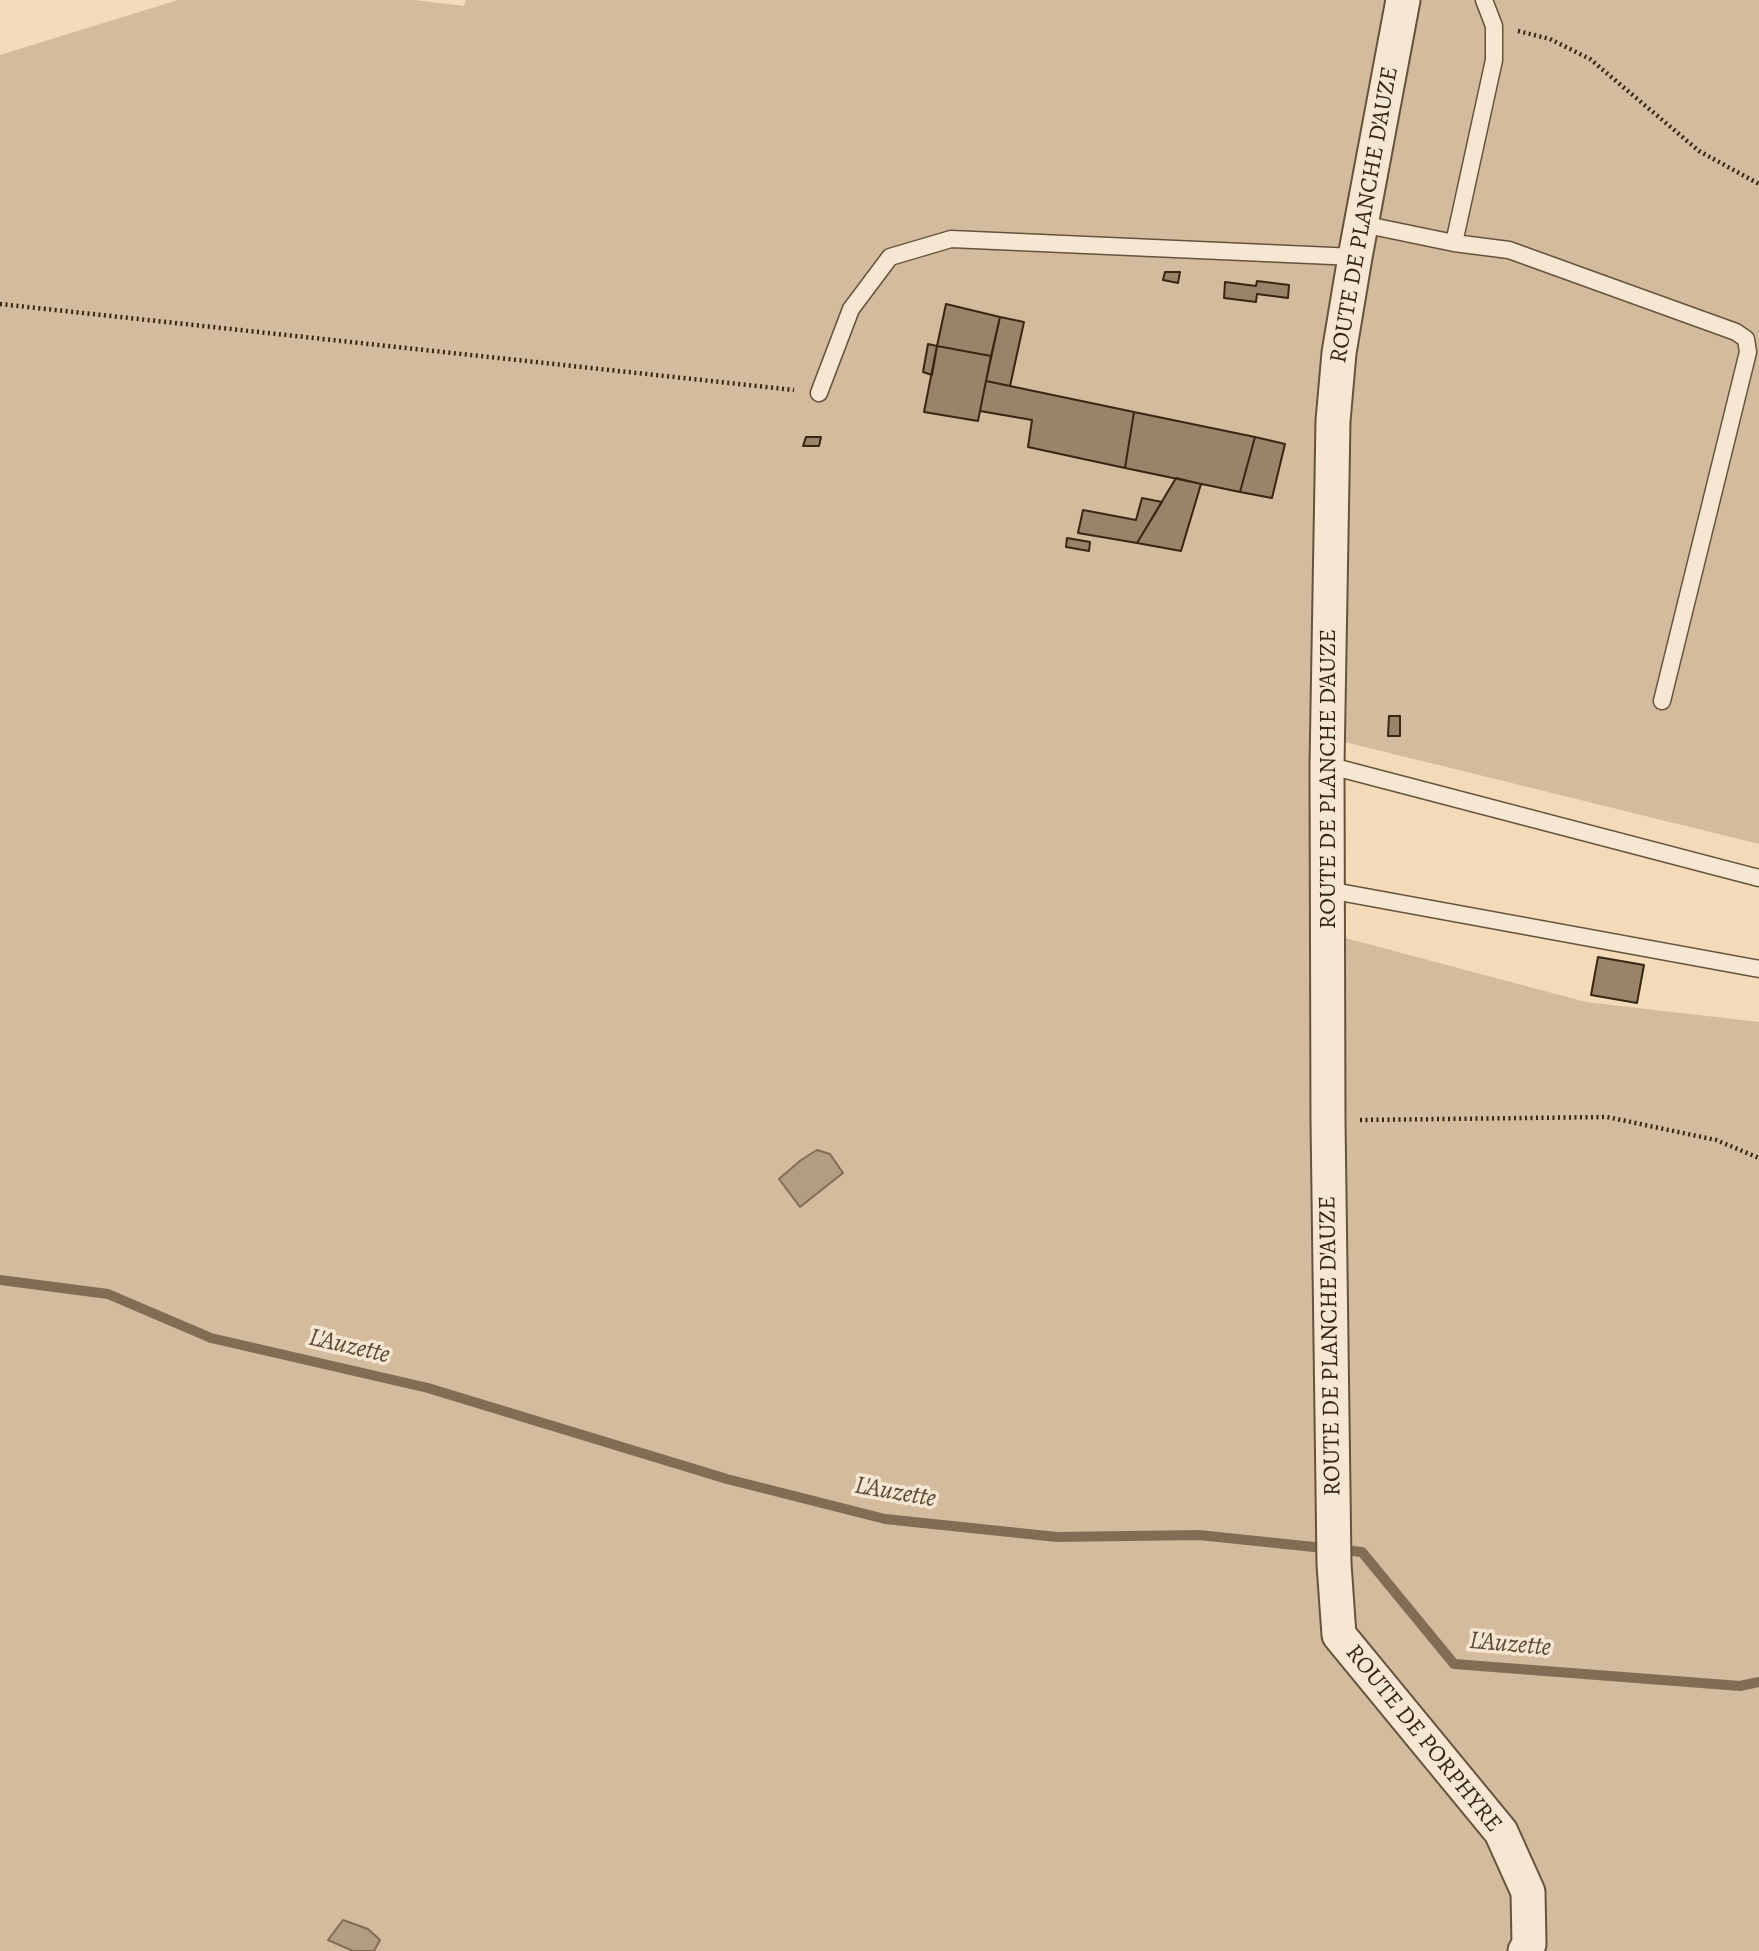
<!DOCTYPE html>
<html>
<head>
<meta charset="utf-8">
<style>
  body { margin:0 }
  canvas { display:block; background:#f3dab9 }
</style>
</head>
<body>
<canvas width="1759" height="1951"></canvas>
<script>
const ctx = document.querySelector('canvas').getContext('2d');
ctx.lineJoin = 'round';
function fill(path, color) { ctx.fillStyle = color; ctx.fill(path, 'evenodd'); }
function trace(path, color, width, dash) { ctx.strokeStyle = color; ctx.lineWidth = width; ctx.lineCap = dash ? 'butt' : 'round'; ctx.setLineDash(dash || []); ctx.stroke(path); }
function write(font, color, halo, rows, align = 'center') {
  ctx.font = font + ' Alegreya,serif'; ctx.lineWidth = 7; ctx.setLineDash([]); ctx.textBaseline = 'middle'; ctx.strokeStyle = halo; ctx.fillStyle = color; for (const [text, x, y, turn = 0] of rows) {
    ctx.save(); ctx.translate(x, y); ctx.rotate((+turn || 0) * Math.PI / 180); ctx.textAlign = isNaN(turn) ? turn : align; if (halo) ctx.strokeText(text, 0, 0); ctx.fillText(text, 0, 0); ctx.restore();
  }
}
fill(new Path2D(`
  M178,0H415L464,6L466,0H1759V844L1345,742V938L1586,1002L1759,1022V1951H0V55Z`), '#d3bb9d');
const water = new Path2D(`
  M817,1150L830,1154L843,1173L800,1207L779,1179L801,1160Z
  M343,1920L368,1929L380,1940L374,1951H353L328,1940Z`);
fill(water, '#b39d80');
trace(water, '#816d54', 2);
trace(new Path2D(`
  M0,1280L108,1294L211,1338L428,1388L727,1479L885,1519L1057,1537L1199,1535L1362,1552L1454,1664L1740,1686L1759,1682`), '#816d54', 10);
const building = new Path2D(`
  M1165,272H1180L1178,283L1163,280Z
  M1257,281L1289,285L1288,298L1257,294L1256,302L1224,298L1225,282L1256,286Z
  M946,304L1000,317L991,356L937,346Z
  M1000,317L1024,322L1010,386L986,381Z
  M928,344L937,346L932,375L923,372Z
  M937,346L991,356L978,421L924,412Z
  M986,381L1134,412L1125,468L1028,447L1032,420L980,411Z
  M1134,412L1255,437L1240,492L1125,468Z
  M806,437H821L819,446H803Z
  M1255,437L1285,444L1272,498L1240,492Z
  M1176,478L1201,484L1181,551L1137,543Z
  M1142,498L1162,502L1137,543L1078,533L1083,510L1136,520Z
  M1067,538L1090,542L1089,551L1066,547Z
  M1389,716H1400V736H1388Z
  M1598,957L1644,965L1637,1003L1591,995Z`);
fill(building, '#998469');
trace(building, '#372612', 2);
const lane = new Path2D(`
  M1362,224L1454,243L1494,60V26L1484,0
  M1454,243L1509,250L1736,332L1746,339L1748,352L1662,701
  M819,393L851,309L890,257L951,239L1355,257
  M1327,765L1759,878
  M1328,890L1759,969`);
const street = new Path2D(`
  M1403,0L1355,257L1339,353L1333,421L1327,765L1328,1121L1334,1564L1339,1635L1501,1832L1528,1892L1529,1944L1525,1951`);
trace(lane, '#66533c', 19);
trace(street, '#66533c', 37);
trace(new Path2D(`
  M1518,31L1550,39L1590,59L1699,151L1759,184
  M0,304L794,390
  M1360,1120L1607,1117L1716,1140L1759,1158`), '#372612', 4.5, [2, 3.5]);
trace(lane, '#f7e7d2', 16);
trace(street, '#f7e7d2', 33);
write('24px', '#372612', '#f7e7d2', [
  ["ROUTE DE PLANCHE D'AUZE",1365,215,-80],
  ["ROUTE DE PLANCHE D'AUZE",1329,779,-90],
  ["ROUTE DE PLANCHE D'AUZE",1331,1346,-91],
  ["ROUTE DE PORPHYRE",1423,1739,51]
]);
write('italic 26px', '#5c4a33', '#f7e7d2', [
  ["L'Auzette",349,1347,13],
  ["L'Auzette",895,1493,10],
  ["L'Auzette",1510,1645,5]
]);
</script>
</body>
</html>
